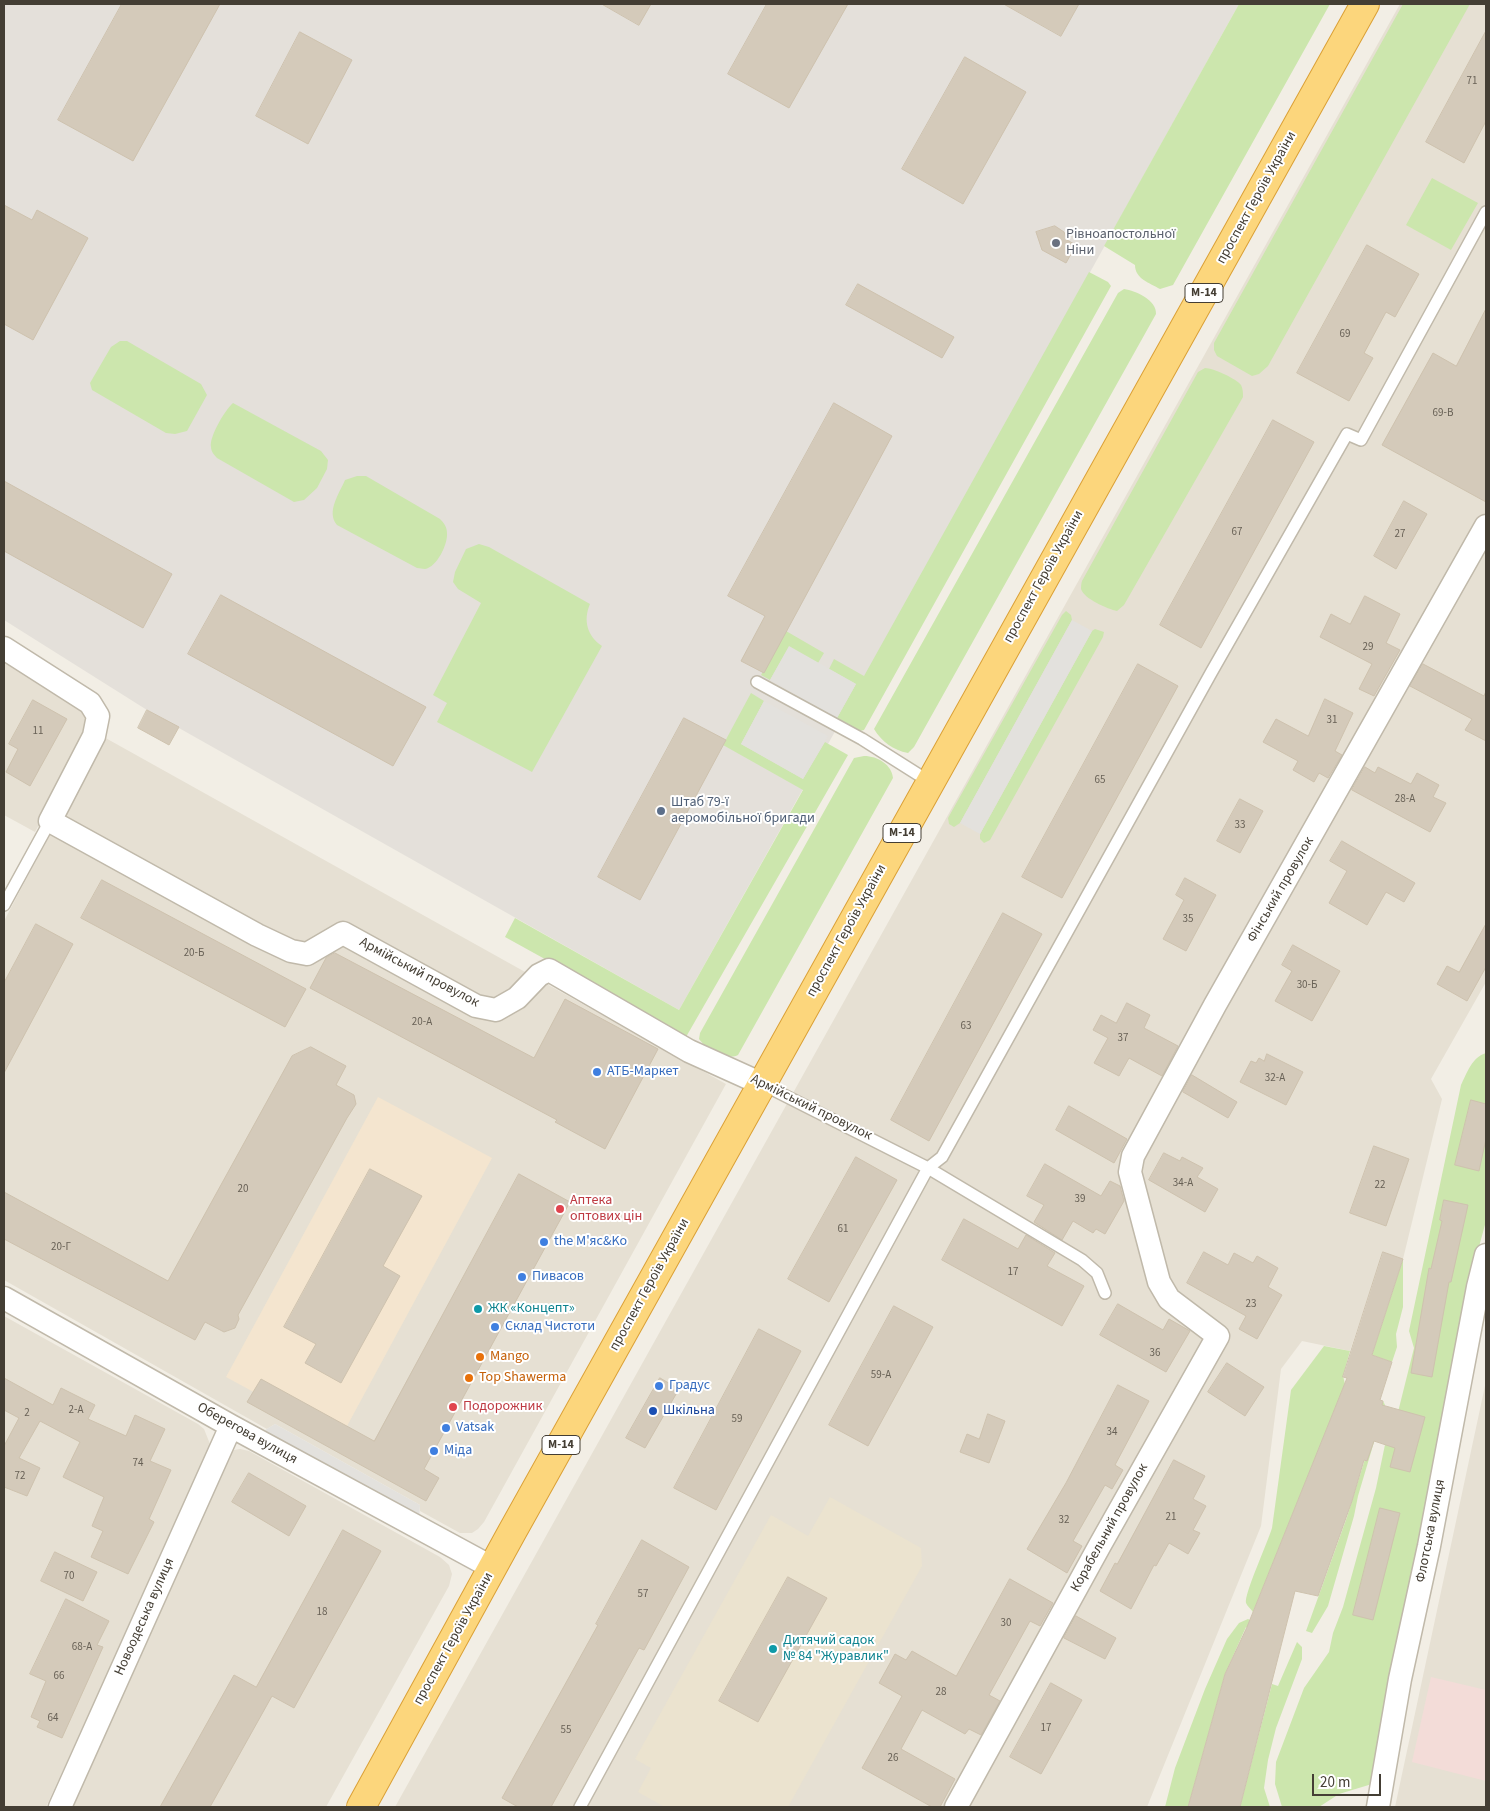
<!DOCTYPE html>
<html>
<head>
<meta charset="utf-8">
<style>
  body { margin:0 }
  #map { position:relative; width:1490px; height:1811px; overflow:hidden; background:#f2eee5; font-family:"Source Sans 3",sans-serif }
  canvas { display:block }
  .frame { position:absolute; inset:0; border:5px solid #443e34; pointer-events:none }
  .scale { position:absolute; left:1312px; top:1774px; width:69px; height:22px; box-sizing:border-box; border:2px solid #443e34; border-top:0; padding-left:6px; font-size:15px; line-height:18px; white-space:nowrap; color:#443e34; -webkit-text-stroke:4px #fff; paint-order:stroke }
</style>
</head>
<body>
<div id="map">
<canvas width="1490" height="1811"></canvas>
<div class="frame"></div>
<div class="scale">20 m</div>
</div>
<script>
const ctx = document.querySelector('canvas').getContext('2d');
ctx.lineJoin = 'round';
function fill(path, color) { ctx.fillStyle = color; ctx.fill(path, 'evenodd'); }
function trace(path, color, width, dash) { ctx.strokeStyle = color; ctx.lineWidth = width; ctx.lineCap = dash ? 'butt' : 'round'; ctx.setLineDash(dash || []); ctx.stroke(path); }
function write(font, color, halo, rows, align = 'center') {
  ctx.font = font + ' "Source Sans 3",sans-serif'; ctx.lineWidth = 4; ctx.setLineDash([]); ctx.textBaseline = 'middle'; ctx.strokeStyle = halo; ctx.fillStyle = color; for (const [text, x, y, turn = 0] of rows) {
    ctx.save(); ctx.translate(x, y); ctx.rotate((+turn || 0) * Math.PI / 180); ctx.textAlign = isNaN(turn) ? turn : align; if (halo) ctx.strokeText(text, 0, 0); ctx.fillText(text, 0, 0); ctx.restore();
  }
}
fill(new Path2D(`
  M1400,4H1486V982L1431,1079L1442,1099L1403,1259L1383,1253L1350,1351L1302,1341L1281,1369L1261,1526L1147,1807H395Z
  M4,657L76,703L87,721L82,743L35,832L4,815Z
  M102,736L726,1084L484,1522L478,1529L472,1533H460L420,1511V1505L275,1424L267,1429L4,1280V921Z
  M4,1316L198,1424L204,1429L210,1444L209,1453L46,1807H4Z
  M1486,1381V1807H1395Z
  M240,1449L249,1451L440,1557L449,1565L452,1574L449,1586L326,1807H67L228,1454L234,1450Z`), '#e6e0d3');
fill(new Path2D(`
  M378,1097L492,1158L340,1439L226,1377Z`), '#f4e5cf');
fill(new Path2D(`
  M4,4H1239L803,789L679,1010L147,710L4,620Z`), '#e4e0da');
fill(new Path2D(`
  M830,1497L921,1548L922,1566L788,1807H665L638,1792L651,1768L635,1759L771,1515L808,1536Z`), '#ebe3cf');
fill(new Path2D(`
  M1431,1677L1486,1690V1781L1412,1762Z`), '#f3dcd8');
fill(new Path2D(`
  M1239,4H1330L1173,285L1160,289C1150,283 1135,279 1135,265L1104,246Z
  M1403,4H1470L1268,366L1259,374L1252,376L1217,356L1214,350V343Z
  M1432,178L1478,203L1451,250L1406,225Z
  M1089,272L1108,282L1111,286L864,730L860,731L837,718L856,684L829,669L834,659L864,676Z
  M1124,289C1136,291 1157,300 1156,314L914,747L908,753C893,750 882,742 874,729L1118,293Z
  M120,341H127L201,384L207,395L187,431L175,434L166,433L92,390L90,383L111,347Z
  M1205,368C1213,368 1237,379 1241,385C1243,389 1243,393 1243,397L1124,605L1117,611C1108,609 1084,599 1081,589C1081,587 1081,584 1082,581L1198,372Z
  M233,403L321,451L328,460L327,469L317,488L304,500L294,502L217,458C214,455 211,451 211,447C209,437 225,410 233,403Z
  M357,476H366L440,519C444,523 447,527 447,533C448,544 437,567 425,569C422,569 420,568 417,568L337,525C326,512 339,494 345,480Z
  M479,544L489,547L590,604C583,620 587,636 602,646L532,772L437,722L447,703L433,695L481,603L458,589L453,582L455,572L466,549Z
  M1066,611L1071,615L1072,620L960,823L954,827L949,824L948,818L1062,615Z
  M1095,629L1104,632L1103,637L990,840L984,843L980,839V834L1092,631Z
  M786,631L824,653L818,663L789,647L770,680L761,675Z
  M751,693L764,701L741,744L803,779L825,742L848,755L686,1037L505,937L515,918L679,1010L803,790L723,745Z
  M864,756C878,756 892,765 893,778L738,1055C727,1061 706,1049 699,1039L700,1033L854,758Z
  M1486,1053V1221L1471,1276L1372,1784L1339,1794L1319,1807H1282L1275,1784L1276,1762L1304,1688L1329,1652L1333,1633L1343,1607L1376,1488L1387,1435L1397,1416L1414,1348L1409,1331L1461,1085C1467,1073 1472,1057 1486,1053Z
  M1403,1259V1307L1396,1334L1397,1347L1392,1362L1372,1355Z
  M1324,1346L1350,1351L1343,1376L1345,1384L1253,1612C1251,1609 1247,1606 1246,1603C1244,1594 1268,1542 1272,1528L1291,1390Z
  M1383,1401L1385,1405L1358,1496L1354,1516L1328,1606L1312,1633L1306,1631L1347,1517Z
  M1248,1619L1274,1632L1270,1636L1246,1627L1225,1674L1188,1807H1165L1175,1768L1205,1689L1227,1639L1239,1623Z
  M1297,1642L1302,1647V1659L1276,1728L1268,1760L1264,1788L1270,1807H1240L1272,1684L1278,1686Z`), '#cce6ad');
fill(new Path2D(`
  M1072,620L1092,631L980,834L960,823Z
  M789,646L856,684L837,718L770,680Z
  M764,701L828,736L803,779L741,744Z
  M275,1424L420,1505L419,1521L259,1434Z`), '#e3e1dd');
const building = new Path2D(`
  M122,4H220L133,161L58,120Z
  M602,4H651L639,25Z
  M767,4H848L789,108L728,74Z
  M1004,4H1079L1061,36Z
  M1486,31V121L1464,163L1426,142Z
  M300,32L352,60L308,144L256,116Z
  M965,57L1026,92L963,204L902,169Z
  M4,205L32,220L37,210L88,238L33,340L4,324Z
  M1055,226L1064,232L1067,240L1076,245L1066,263L1042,250L1036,232Z
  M1367,245L1419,274L1395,317L1386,312L1364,353L1373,358L1349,401L1297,373Z
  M858,284L954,337L942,358L846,305Z
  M1486,309V502L1382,445L1433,353L1456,366Z
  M834,403L892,436L764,673L741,661L765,616L728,596Z
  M1273,420L1314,442L1201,648L1160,625Z
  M4,481L172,574L143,628L4,551Z
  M1404,501L1427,514L1396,569L1374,556Z
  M221,595L426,707L393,766L188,654Z
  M1365,596L1400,614L1386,643L1400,650L1374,696L1359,689L1372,664L1320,637L1331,614L1350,624Z
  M1138,664L1178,686L1062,898L1022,877Z
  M1423,664L1484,696L1486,691V741L1465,730L1472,719L1410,686Z
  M1325,699L1353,713L1335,751L1342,755L1328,778L1319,773L1314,782L1293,770L1298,761L1263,742L1276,719L1308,736Z
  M33,700L67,719L30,786L6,772L18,749L9,744Z
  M147,710L179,727L169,745L138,728Z
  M684,718L726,740L640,900L598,877Z
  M1365,767L1375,773L1378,767L1411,784L1417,773L1439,785L1433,797L1446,803L1430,832L1352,790Z
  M1240,799L1263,811L1240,853L1217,841Z
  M1342,841L1415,883L1404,902L1386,892L1367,925L1329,903L1347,871L1330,861Z
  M1185,878L1216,895L1186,951L1163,939L1184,900L1176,895Z
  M102,880L306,989L285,1027L81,918Z
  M1003,913L1042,934L929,1141L891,1120Z
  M36,924L73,944L4,1073V983Z
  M1486,924V967L1467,1001L1437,984L1447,966L1459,972Z
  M1293,945L1340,971L1312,1021L1275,1001L1292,971L1282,965Z
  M335,953L534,1058L565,999L658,1049L605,1149L555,1122L557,1120L310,988L326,958Z
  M1127,1003L1150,1015L1144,1028L1178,1046L1162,1076L1129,1058L1119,1076L1094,1063L1108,1038L1093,1030L1101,1015L1116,1023Z
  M311,1047L346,1066L336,1085L354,1095L356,1104L347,1118L238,1315L239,1319L235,1328L224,1332L205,1322L195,1340L4,1239V1192L168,1281L292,1056Z
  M1267,1054L1303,1072L1286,1105L1240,1082L1251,1061L1256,1063L1259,1058L1264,1061Z
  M1192,1075L1237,1102L1228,1118L1183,1092Z
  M1471,1100L1486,1104V1139L1479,1171L1455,1165Z
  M1069,1106L1127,1139L1114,1163L1056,1130Z
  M1374,1146L1409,1159L1386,1226L1350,1213Z
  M1164,1153L1180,1161L1182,1157L1203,1168L1197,1177L1218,1189L1205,1212L1149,1180Z
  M856,1157L897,1180L829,1302L788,1279Z
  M1045,1164L1101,1196L1110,1181L1120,1186L1124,1201L1105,1234L1096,1229L1093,1233L1073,1221L1062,1240L1034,1222L1044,1205L1027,1196Z
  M370,1169L422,1196L383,1266L400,1276L341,1383L305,1363L316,1344L284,1327Z
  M519,1174L570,1202L424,1469L439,1478L426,1501L247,1402L261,1379L374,1441Z
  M1444,1200L1468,1205L1451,1282H1449L1432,1377L1411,1373L1429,1268L1431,1269L1442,1221L1440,1220Z
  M964,1219L1018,1249L1026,1235L1055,1253L1047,1266L1084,1286L1062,1326L942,1260Z
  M1204,1252L1228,1265L1234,1253L1253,1263L1257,1256L1278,1268L1268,1287L1282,1295L1257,1339L1239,1329L1246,1316L1187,1283Z
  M1383,1252L1403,1259L1372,1355L1392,1362L1380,1400L1383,1401L1382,1405L1425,1417L1410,1472L1390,1467L1395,1448L1374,1441L1367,1461L1364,1460L1352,1501L1318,1596L1295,1591L1240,1807H1188L1225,1674L1247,1627L1347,1378L1343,1377Z
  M1118,1304L1163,1330L1169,1319L1190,1331L1166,1372L1100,1335Z
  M894,1306L933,1327L868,1446L829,1425Z
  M759,1329L801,1351L716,1510L674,1488Z
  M1227,1363L1264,1387L1245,1416L1208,1392Z
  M4,1378L53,1405L61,1388L95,1405L88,1419L126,1436L135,1415L165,1429L150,1461L171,1470L149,1519L154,1522L128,1574L91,1557L103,1531L92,1526L104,1497L63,1477L80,1442L40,1421L19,1458L40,1468L27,1496L4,1487V1446L19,1418L4,1410Z
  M660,1378L679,1389L645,1448L626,1438Z
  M1118,1385L1149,1401L1115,1465L1123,1470L1112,1489L1105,1485L1073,1541L1082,1546L1067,1573L1027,1549L1066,1483Z
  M988,1414L1005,1421L989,1463L960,1452L967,1434L979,1439Z
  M1174,1460L1205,1476L1193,1499L1206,1506L1193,1530L1200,1533L1188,1554L1169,1543L1156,1566L1154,1565L1131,1609L1100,1591L1115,1563L1117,1564Z
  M249,1473L306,1506L289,1536L232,1502Z
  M1380,1508L1400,1513L1373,1620L1353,1615Z
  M343,1530L381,1551L294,1708L272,1696L210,1807H160L234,1675L256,1687Z
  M642,1540L689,1567L644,1650L639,1648L551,1807H518L502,1798L598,1625L596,1624Z
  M55,1552L97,1572L83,1601L41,1581Z
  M788,1577L827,1598L758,1722L719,1701Z
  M1010,1579L1053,1603L1040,1626L1030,1621L989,1695L1000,1701L981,1735L969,1729L965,1734L922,1710L901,1749L955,1779L940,1807H932L862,1768L902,1696L879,1683L895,1654L906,1660L912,1651L956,1676Z
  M66,1599L109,1621L97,1645L103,1647L62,1738L37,1727L40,1721L31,1717L46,1681L30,1674Z
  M1076,1616L1116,1638L1105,1659L1064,1638Z
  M1051,1683L1082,1700L1041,1774L1010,1757Z`);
fill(building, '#d4caba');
trace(building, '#cec2ae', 1);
const service = new Path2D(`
  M757,682L862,739L930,782
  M4,905L50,821
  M762,1084L928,1168L1082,1260L1097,1273L1105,1293
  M580,1807L928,1168L942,1157L1211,673L1347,434L1361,440L1486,212`);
const minor = new Path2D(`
  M4,648L90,703L98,716L94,736L50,821L257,935L291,951L307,954L343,933L476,1006L496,1010L517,998L539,975L549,970L689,1051L762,1084
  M4,1298L231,1426L493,1568
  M60,1807L231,1426
  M956,1807L1100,1545L1218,1336L1169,1299L1159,1282L1130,1172L1133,1156L1215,1005L1486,526
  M1378,1807L1400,1679L1429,1546L1478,1287L1486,1255`);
const trunk = new Path2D(`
  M361,1807L512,1532L1365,4`);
trace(service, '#c0b9aa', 14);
trace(minor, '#c0b9aa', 25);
trace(trunk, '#dba035', 30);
trace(service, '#fff', 11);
trace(minor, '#fff', 22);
trace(trunk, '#fcd67c', 28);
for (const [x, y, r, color] of [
  [1056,243,5,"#6b7280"],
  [661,811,5,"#5c6f8a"],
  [597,1072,5,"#3f7fe0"],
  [560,1209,5,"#e0444e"],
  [544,1242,5,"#3f7fe0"],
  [522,1277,5,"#3f7fe0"],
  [478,1309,5,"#0f9aa8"],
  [495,1327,5,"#3f7fe0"],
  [480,1357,5,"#e8710a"],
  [469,1378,5,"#e8710a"],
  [659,1386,5,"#3f7fe0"],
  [453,1407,5,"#e0444e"],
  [653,1411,5,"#1a4fb4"],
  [446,1428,5,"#3f7fe0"],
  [434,1451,5,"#3f7fe0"],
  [773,1649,5,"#0f9aa8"]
]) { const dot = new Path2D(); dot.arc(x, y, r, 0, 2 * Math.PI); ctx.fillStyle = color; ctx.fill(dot); trace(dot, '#fff', 2); }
write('11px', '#686156', null, [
  ["71",1472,82],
  ["69",1345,335],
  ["69-В",1443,414],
  ["67",1237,533],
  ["27",1400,535],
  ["29",1368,648],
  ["31",1332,721],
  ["11",38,732],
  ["65",1100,781],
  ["28-А",1405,800],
  ["33",1240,826],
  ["35",1188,920],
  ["20-Б",194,954],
  ["30-Б",1307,986],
  ["20-А",422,1023],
  ["63",966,1027],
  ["37",1123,1039],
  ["32-А",1275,1079],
  ["34-А",1183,1184],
  ["22",1380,1186],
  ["20",243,1190],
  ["39",1080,1200],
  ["61",843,1230],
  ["20-Г",61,1248],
  ["17",1013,1273],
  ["23",1251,1305],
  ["36",1155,1354],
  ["59-А",881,1376],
  ["2-А",76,1411],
  ["2",27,1414],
  ["59",737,1420],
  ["34",1112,1433],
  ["74",138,1464],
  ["72",20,1477],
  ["21",1171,1518],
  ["32",1064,1521],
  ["70",69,1577],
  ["57",643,1595],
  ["18",322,1613],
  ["30",1006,1624],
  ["68-А",82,1648],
  ["66",59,1677],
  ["28",941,1693],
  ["64",53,1719],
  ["17",1046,1729],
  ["55",566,1731],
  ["26",893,1759]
]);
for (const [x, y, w] of [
  [1204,293,38],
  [902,833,38],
  [561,1445,38]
]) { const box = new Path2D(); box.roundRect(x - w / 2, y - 9.5, w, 19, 4); ctx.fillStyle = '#fff'; ctx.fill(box); trace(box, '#443e34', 1); }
write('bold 12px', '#443e34', null, [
  ["М-14",1204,293],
  ["М-14",902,833],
  ["М-14",561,1445]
]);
write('14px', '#443e34', '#fff', [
  ["проспект Героїв України",1257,198,-61],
  ["проспект Героїв України",1044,577,-61],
  ["Фінський провулок",1281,890,-60],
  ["проспект Героїв України",847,931,-61],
  ["Армійський провулок",419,973,28],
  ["Армійський провулок",811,1108,26],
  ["проспект Героїв України",650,1285,-61],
  ["Оберегова вулиця",247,1434,29],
  ["Корабельний провулок",1110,1528,-61],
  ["Флотська вулиця",1431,1531,-79],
  ["Новоодеська вулиця",145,1617,-66],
  ["проспект Героїв України",454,1639,-61]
]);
write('14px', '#5b616d', '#fff', [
  ["Рівноапостольної",1066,235],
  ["Ніни",1066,251]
], 'left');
write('14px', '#4e5e75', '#fff', [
  ["Штаб 79-ї",671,803],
  ["аеромобільної бригади",671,819]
], 'left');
write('14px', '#366cbe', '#fff', [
  ["АТБ-Маркет",607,1072],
  ["the М'яс&Kо",554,1242],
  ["Пивасов",532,1277],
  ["Склад Чистоти",505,1327],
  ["Градус",669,1386],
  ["Vatsak",456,1428],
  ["Міда",444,1451]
], 'left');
write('14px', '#be3a42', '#fff', [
  ["Аптека",570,1201],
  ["оптових цін",570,1217],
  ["Подорожник",463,1407]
], 'left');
write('14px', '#0d838f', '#fff', [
  ["ЖК «Концепт»",488,1309],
  ["Дитячий садок",783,1641],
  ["№ 84 \"Журавлик\"",783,1657]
], 'left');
write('14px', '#c56008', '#fff', [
  ["Mango",490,1357],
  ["Top Shawerma",479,1378]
], 'left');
write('14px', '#164399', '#fff', [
  ["Шкільна",663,1411]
], 'left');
</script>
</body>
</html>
